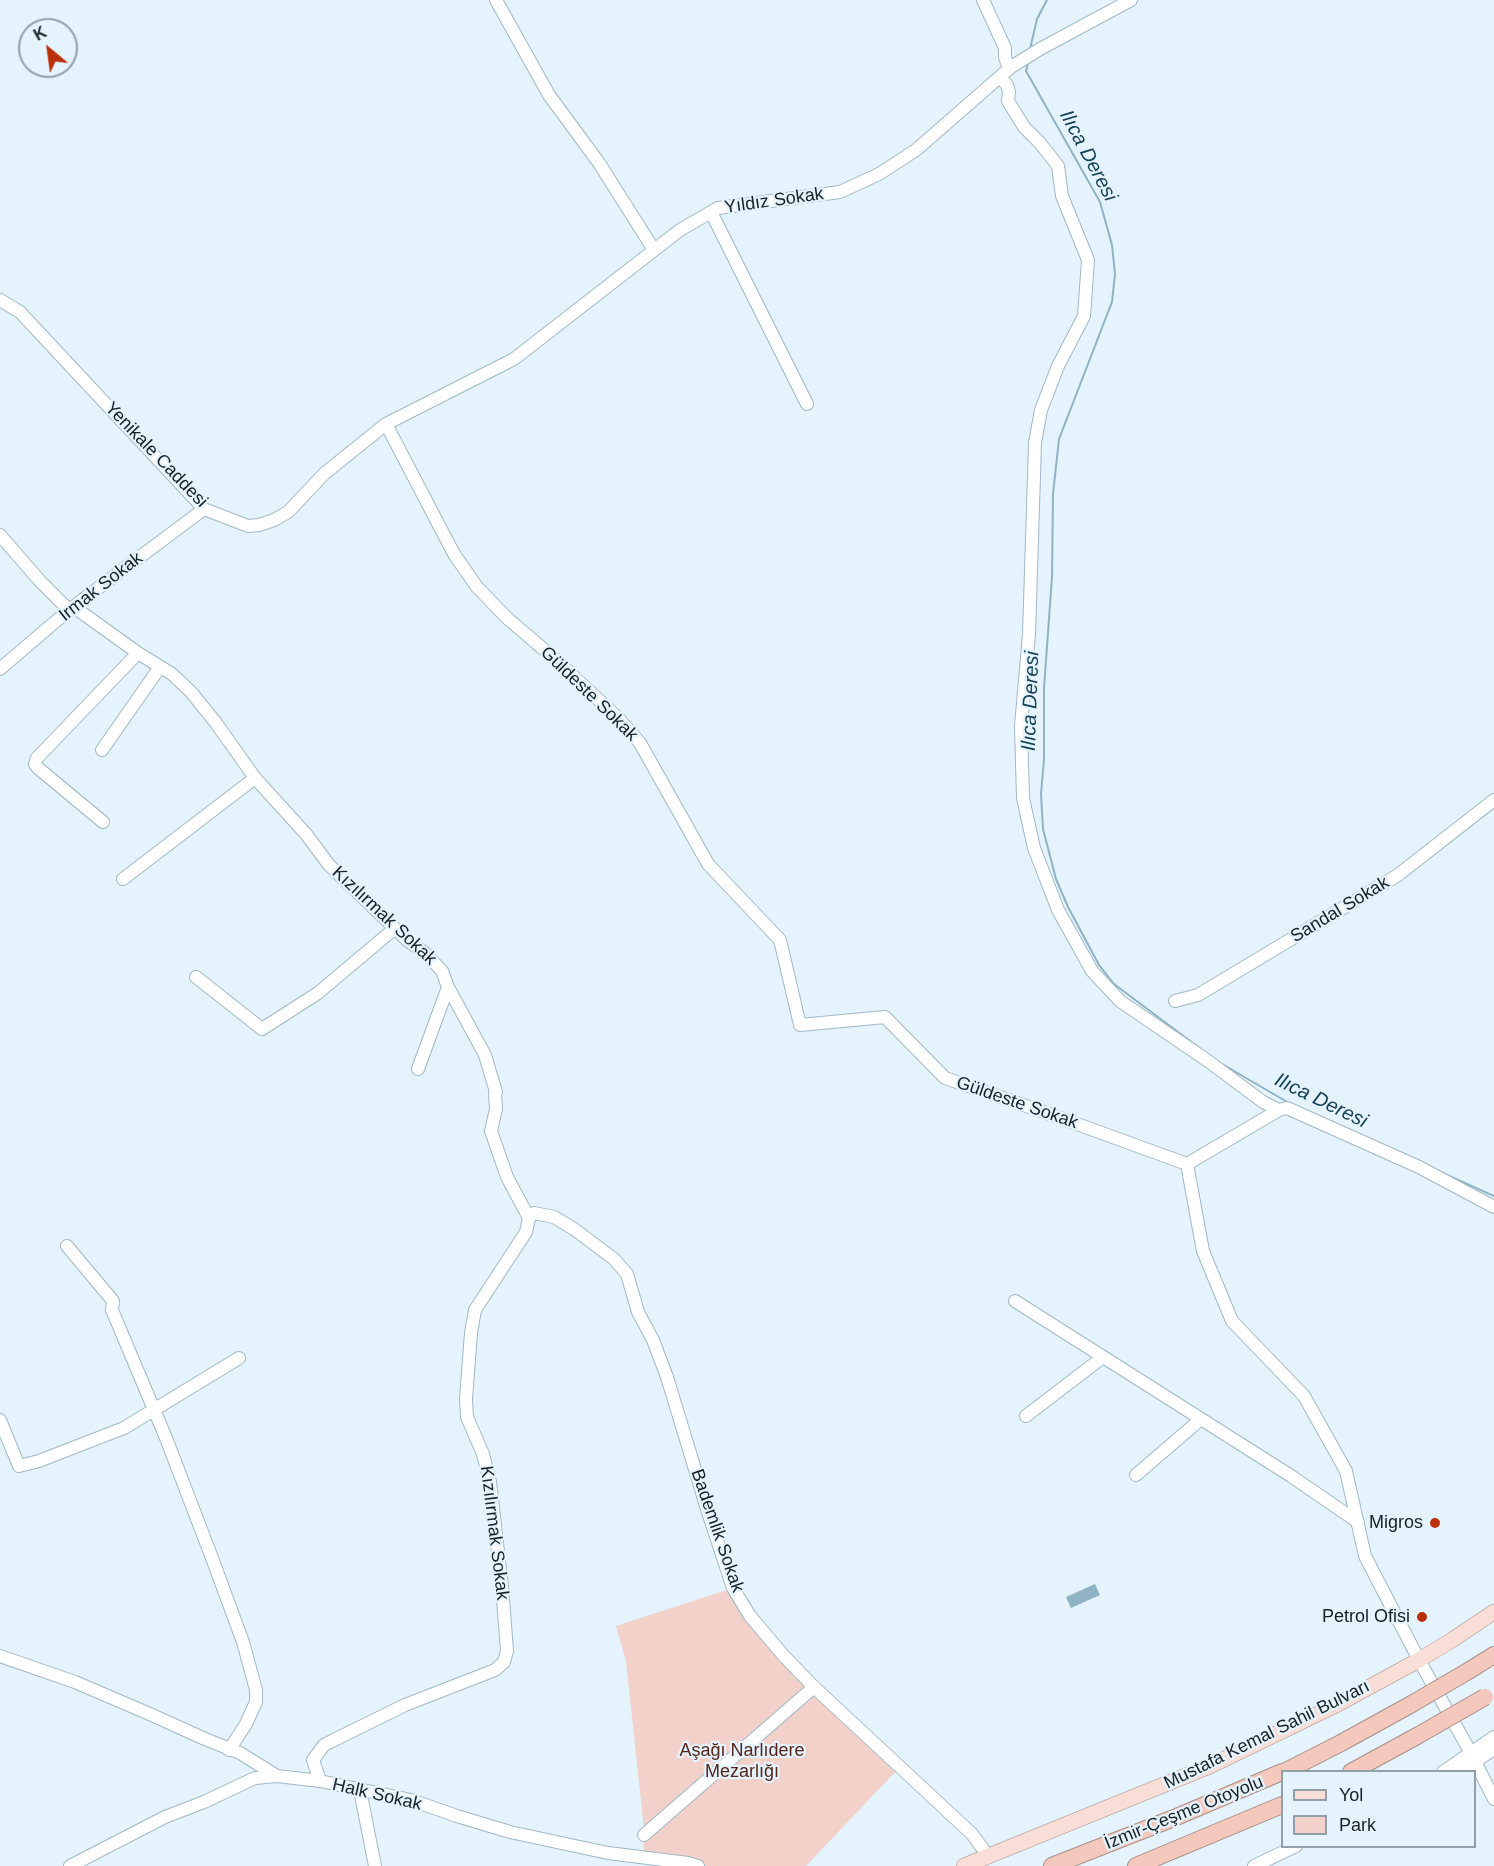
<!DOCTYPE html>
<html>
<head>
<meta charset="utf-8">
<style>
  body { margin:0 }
  #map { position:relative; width:1494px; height:1866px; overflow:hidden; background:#e4f3fc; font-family:Arial,sans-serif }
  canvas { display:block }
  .legend { position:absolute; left:1281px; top:1770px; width:195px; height:78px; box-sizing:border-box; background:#e4f3fc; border:2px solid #929fa6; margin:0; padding:8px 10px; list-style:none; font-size:18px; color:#182126 }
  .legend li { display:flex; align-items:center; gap:12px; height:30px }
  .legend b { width:30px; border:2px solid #929fa6 }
  .north { position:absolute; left:18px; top:18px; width:60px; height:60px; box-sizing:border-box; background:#e4f3fc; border:2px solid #929fa6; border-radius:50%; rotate:331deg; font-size:16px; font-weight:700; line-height:24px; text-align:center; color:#182126 }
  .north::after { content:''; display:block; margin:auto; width:21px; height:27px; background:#ba300b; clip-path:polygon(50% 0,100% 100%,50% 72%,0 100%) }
</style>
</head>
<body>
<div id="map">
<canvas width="1494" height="1866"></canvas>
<ul class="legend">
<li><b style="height:8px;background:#f8ded7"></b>Yol</li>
<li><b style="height:16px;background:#f1d1c9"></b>Park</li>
</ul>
<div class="north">K</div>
</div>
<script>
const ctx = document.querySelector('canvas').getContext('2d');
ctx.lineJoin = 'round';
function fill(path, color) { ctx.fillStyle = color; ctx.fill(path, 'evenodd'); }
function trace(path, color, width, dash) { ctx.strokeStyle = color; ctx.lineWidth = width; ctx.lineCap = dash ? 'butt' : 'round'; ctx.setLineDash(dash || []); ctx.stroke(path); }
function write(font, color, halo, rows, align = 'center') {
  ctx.font = font + ' Arial,sans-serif'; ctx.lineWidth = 4.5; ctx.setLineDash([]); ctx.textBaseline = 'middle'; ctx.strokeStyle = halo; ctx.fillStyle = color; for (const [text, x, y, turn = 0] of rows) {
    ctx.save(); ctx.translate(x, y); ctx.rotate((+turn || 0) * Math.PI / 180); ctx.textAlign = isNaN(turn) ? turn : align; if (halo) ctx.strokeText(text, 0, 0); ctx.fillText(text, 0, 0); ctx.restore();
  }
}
fill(new Path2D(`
  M733,1588L750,1616L900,1767L806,1866H697L644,1857L643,1820L626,1661L616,1626Z`), '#f1d1c9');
fill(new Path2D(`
  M1095,1584L1100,1595L1071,1608L1066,1597Z`), '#90b2c5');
trace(new Path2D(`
  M1030,49L1037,19L1047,0
  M1028,63L1026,71L1100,202L1112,245L1115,274L1112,302L1059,439L1053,494L1052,577L1044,688V759L1041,794L1043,829L1056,879L1068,907L1099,965L1114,984L1202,1050
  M1222,1064L1289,1103
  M1436,1170L1494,1196`), '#90b2c5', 2);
const minor = new Path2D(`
  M496,0L549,95L599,163L654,250
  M983,0L1005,48V57L1009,69
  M1000,77L1007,85L1009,92L1008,101L1024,127L1040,143L1058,166L1062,196L1088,260L1084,316L1058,366L1041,410L1035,443L1029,634L1021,726L1023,798L1034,848L1058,910L1092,971L1120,1001L1208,1061L1263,1102L1279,1110L1287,1108L1419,1167L1494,1207
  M711,212L807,404
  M0,300L20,312L204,509L248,526L259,525L274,520L288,512L325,473L386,424L514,359L680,230L718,208L840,192L879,174L916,150L1011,67L1040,49L1131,0
  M386,424L454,554L477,587L507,618L555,659L619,719L640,743L708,864L780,940L800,1025L885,1017L945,1078L1044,1112L1187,1164L1203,1251L1232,1321L1304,1396L1346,1471L1365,1556L1419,1660L1467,1746L1494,1799
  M0,535L39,580L69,610
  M74,607L138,653L172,674L191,692L216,723L255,778L306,834L329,865L407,940L425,953L442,971L448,987L485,1055L496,1092L495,1094L496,1109L491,1131L507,1177L529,1218L526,1232L475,1310L471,1333L466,1399L467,1417L483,1454L490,1482L502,1586L507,1651L504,1662L495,1670L405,1705L338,1738L324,1745L313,1760L320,1781
  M0,669L69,610L204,509
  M102,750L160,667
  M103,822L38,768L35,764L37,758L138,653
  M123,879L255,778
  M196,977L262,1029L318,993L394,929
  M1175,1001L1198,995L1398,875L1494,800
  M418,1069L448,987
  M1187,1164L1279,1110
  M529,1218L534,1213L554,1217L574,1229L614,1259L627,1274L638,1312L653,1340L667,1377L707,1509L733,1588L750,1616L784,1656L814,1687L972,1834L988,1856
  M67,1246L113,1301L112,1310L166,1438L212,1558L243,1642L256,1690V1702L246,1724L229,1750
  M1015,1301L1291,1476L1358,1522
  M1026,1416L1103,1357
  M0,1420L19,1466L39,1461L124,1428L239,1358
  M1136,1475L1201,1419
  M0,1656L75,1682L152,1715L205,1739L240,1753L277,1776
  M1443,1772L1494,1737
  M1459,1772L1494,1749
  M360,1790L375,1866
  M644,1835L814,1687
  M70,1866L165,1817L204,1802L255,1778L277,1776L320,1781L411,1800L457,1816L510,1832L608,1853L688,1863L698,1866
  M1254,1866L1296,1846`);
const major = new Path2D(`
  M964,1866L1210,1766L1340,1703L1419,1660L1452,1640L1494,1612`);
const highway = new Path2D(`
  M1470,1670L1494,1655
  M1284,1772L1341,1743L1410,1705
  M1351,1772L1417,1736
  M1052,1866L1174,1818L1282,1772
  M1136,1866L1282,1805`);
trace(minor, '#a0b8c5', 14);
trace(major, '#a78e88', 16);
trace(highway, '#a78e88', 18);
trace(minor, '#fff', 12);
trace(major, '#f8ded7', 15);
trace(highway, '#f4c8bd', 16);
const highwayBridge = new Path2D(`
  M1410,1705L1470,1670
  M1417,1736L1485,1697`);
trace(highwayBridge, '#a78e88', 18, []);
trace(highwayBridge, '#f4c8bd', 16);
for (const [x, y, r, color] of [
  [1435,1523,6,"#ba300b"],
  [1422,1617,6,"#ba300b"]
]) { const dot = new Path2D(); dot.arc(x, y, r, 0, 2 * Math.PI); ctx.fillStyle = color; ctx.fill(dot); trace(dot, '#e4f3fc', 2); }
write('18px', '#182126', '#e4f3fc', [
  ["Yıldız Sokak",774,201,-8],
  ["Yenikale Caddesi",156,455,46],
  ["Irmak Sokak",101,587,-38],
  ["Güldeste Sokak",589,694,44],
  ["Sandal Sokak",1340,910,-31],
  ["Kızılırmak Sokak",384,916,43],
  ["Güldeste Sokak",1017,1103,19],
  ["Bademlik Sokak",717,1531,71],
  ["Kızılırmak Sokak",494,1533,83],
  ["Mustafa Kemal Sahil Bulvarı",1267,1735,-26],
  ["Halk Sokak",377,1795,13],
  ["İzmir-Çeşme Otoyolu",1184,1813,-22]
]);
write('18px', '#182126', '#e4f3fc', [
  ["Migros",1423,1523],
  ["Petrol Ofisi",1410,1617]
], 'right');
write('18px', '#56251a', '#e4f3fc', [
  ["Aşağı Narlıdere",742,1751],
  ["Mezarlığı",742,1772]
]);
write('italic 20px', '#154258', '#e4f3fc', [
  ["Ilıca Deresi",1088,156,62],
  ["Ilıca Deresi",1031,701,-88],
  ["Ilıca Deresi",1321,1101,26]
]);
</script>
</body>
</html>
